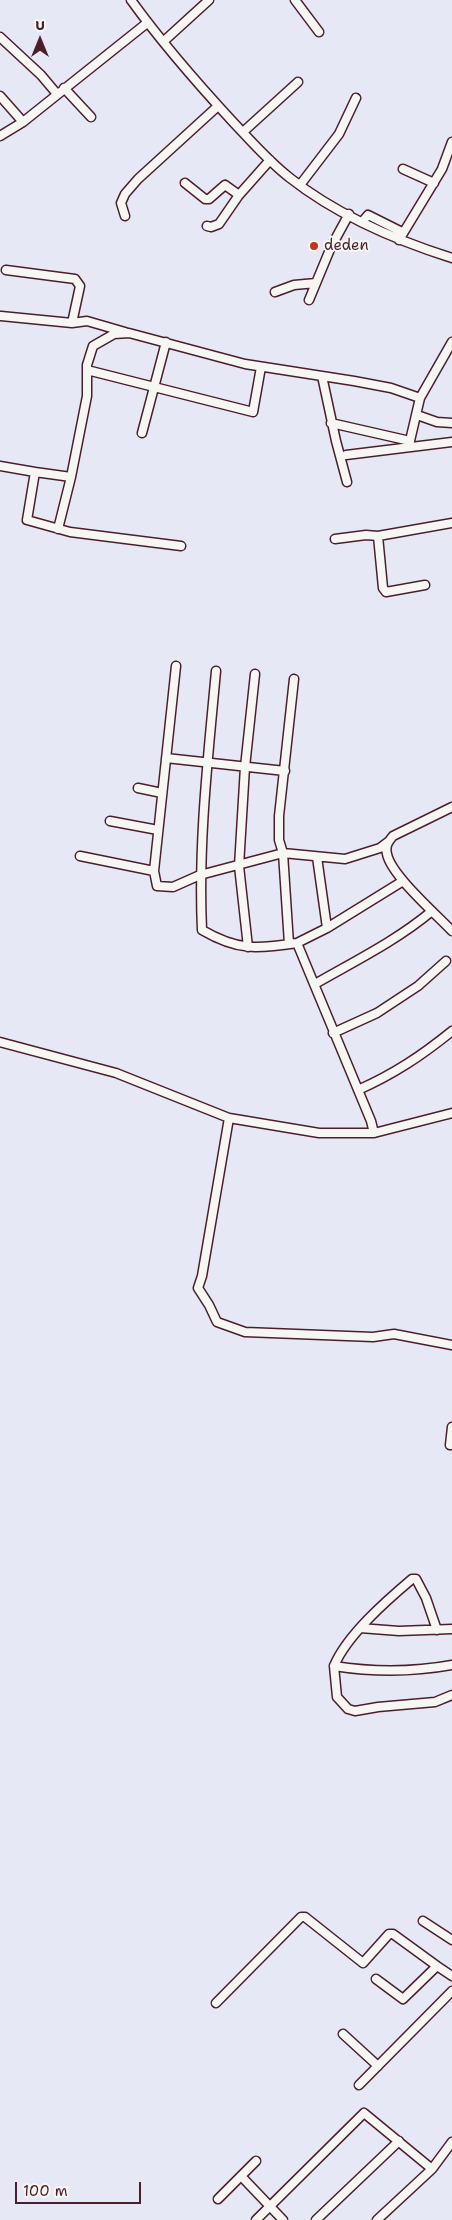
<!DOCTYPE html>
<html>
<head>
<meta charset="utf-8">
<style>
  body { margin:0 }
  #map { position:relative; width:452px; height:2220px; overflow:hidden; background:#e7e8f5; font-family:"Shantell Sans",sans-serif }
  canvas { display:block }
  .north { position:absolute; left:15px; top:15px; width:50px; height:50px; -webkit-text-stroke:4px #f6f6f2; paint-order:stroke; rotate:0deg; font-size:14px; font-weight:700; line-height:20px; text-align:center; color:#4a1f2b }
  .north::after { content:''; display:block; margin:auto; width:18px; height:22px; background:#4a1f2b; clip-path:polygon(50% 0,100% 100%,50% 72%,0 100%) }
  .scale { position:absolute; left:15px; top:2182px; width:126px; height:22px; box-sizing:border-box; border:2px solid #4a1f2b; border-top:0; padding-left:6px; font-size:15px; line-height:18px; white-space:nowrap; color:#4a1f2b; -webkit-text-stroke:4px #f6f6f2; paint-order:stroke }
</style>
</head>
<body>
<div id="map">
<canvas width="452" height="2220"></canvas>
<div class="north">U</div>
<div class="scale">100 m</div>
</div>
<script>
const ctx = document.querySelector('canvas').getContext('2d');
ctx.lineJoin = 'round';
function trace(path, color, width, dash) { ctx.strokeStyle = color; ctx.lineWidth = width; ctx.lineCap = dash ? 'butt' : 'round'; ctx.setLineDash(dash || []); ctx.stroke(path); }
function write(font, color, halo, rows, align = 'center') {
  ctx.font = font + ' "Shantell Sans",sans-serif'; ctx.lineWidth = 4; ctx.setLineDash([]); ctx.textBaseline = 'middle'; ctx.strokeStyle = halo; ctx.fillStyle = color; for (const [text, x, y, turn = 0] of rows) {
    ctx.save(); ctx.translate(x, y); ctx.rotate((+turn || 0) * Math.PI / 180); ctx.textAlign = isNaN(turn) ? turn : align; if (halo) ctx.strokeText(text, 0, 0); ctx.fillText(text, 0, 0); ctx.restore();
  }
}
const minor = new Path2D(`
  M131,0C162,43 197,83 233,122C251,141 269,162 290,178C337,215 395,240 452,258
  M295,0L319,32
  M0,37L41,75L57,94
  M164,41L209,0
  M64,88L91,117
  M0,96L23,122
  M243,132L298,82
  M0,136L23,122L147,23
  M403,169L434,183
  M185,183L205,199H209L225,185L239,195
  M300,185L339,134L356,98
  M125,216L121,203L125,194L138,179L218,106
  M362,222L368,215L402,232
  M207,226L211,227L219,224L239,195L270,160
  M399,240L442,169L452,142
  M6,270L75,279L80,286L72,323
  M275,292L294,285L316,283
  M309,300L331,247L349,214
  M1,316L72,323L87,321L125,332
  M87,370L253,412L261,367
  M322,376L336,441L347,482
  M417,415L437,422L452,423
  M331,423L410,441
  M142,433L166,342
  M409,445L420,398
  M346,455L452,442
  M0,466L35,472L27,520L70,532L181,546
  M35,472L71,477
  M58,529L71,477L87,396V365L93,346L114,334L129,333L245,364L354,381L391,388L420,398L452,342
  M378,536L383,588L386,592L425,585
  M335,539L366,535L378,536L452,523
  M176,666L154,871L157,886L173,887L200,875L283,853L345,859L380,848L388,842
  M216,671C208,758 198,844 202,930C238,951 257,949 297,943
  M166,758L285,771
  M138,788L162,793
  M452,807L393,836C388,842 385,846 387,854C391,875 436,914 452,931
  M110,821L158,830
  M80,856L154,871
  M317,857L327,928
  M289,944L283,853L279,840V816L294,679
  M248,947L239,866L245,767L255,674
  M315,984C355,961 396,941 432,911
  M333,1033L377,1013L418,986L446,961
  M0,1042L116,1073L229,1118L319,1133H374L371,1121L297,943L327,928L403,881
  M358,1090C394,1074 421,1056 452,1031
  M229,1118L202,1276L198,1288L209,1305L217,1322L245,1332L373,1337L394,1334L452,1345
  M374,1133L452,1113
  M450,1445L452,1427
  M360,1628L399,1631L452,1629
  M437,1630L426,1598L416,1579H412C386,1601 347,1635 334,1666C372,1672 414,1672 452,1665
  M334,1666L337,1697L348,1709L355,1711L378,1707L435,1702L452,1695
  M423,1921L452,1940
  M376,1979L403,1999L437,1966L452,1976
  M216,2003L301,1917H305L363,1963L389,1934H393L437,1966
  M343,2034L378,2066
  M359,2085L452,1991
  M241,2176L283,2220
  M218,2199L256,2161
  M256,2220L364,2113L432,2169
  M316,2220L399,2141
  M377,2220L432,2169L452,2142`);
trace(minor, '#4a1f2b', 11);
trace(minor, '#f6f6f2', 8);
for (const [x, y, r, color] of [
  [314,246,5,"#c8321e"]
]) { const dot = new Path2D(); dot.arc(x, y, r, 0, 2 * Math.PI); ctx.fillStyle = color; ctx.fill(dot); trace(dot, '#f6f6f2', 2); }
write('15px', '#4a1f2b', '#f6f6f2', [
  ["deden",324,246]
], 'left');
</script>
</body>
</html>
